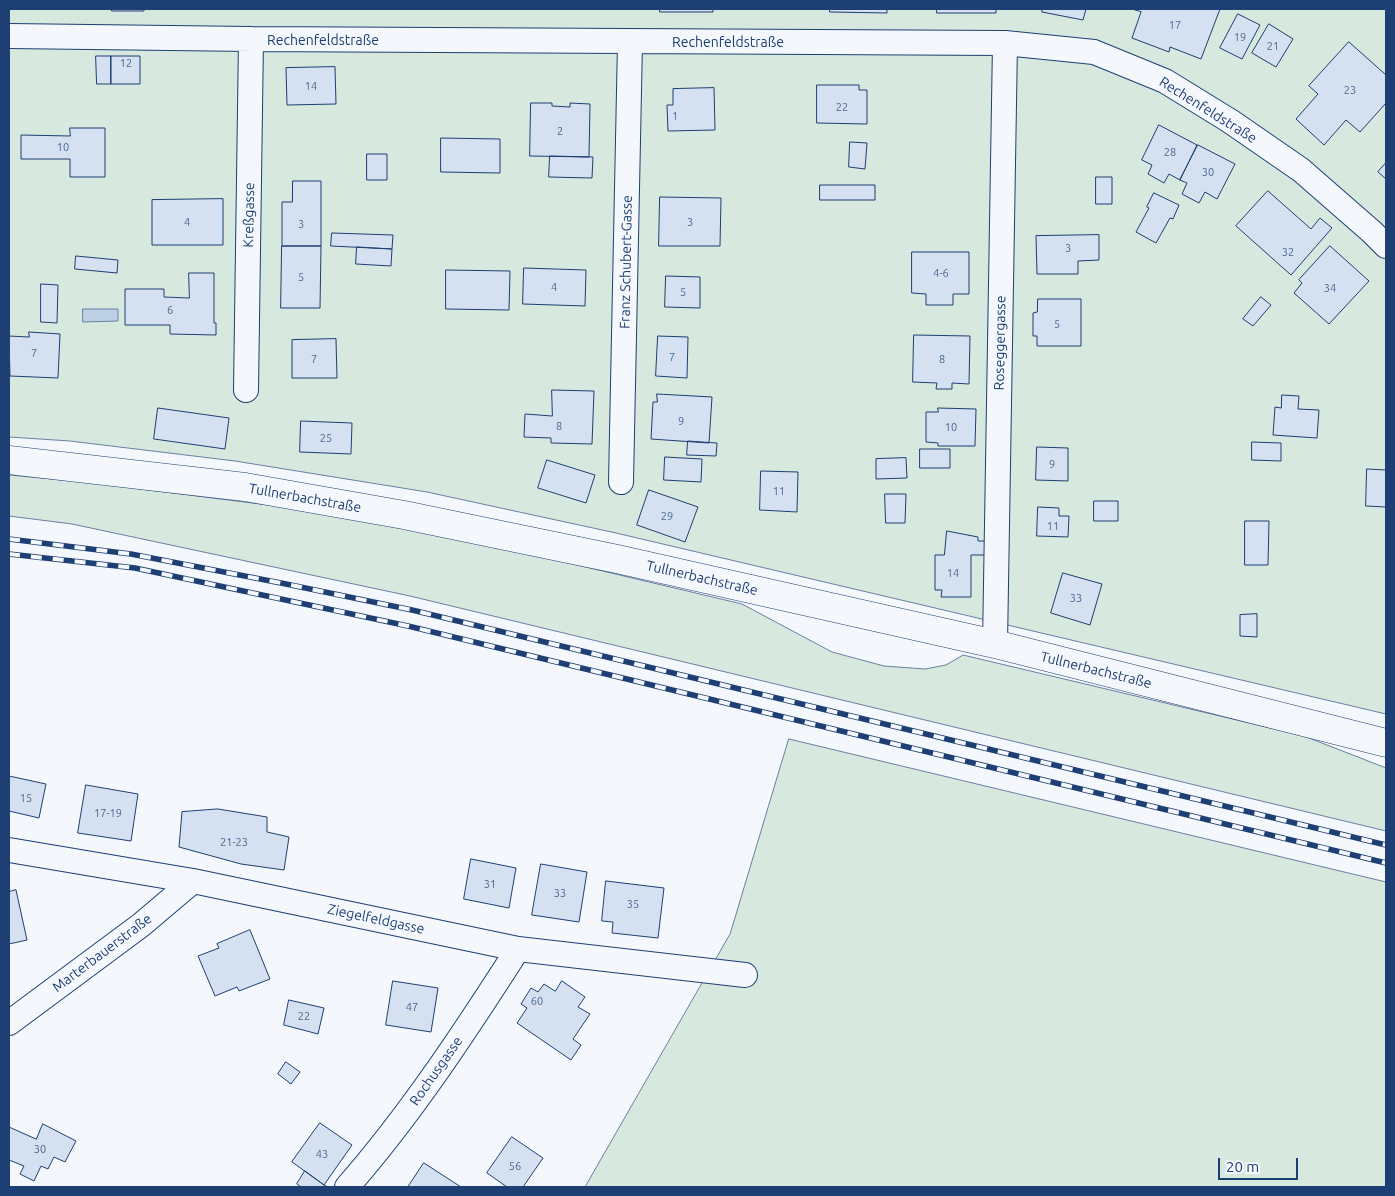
<!DOCTYPE html>
<html>
<head>
<meta charset="utf-8">
<style>
  body { margin:0 }
  #map { position:relative; width:1395px; height:1196px; overflow:hidden; background:#f4f7fb; font-family:Ubuntu,sans-serif }
  canvas { display:block }
  .frame { position:absolute; inset:0; border:10px solid #1d3f73; pointer-events:none }
  .scale { position:absolute; left:1218px; top:1158px; width:80px; height:22px; box-sizing:border-box; border:2px solid #1d3f73; border-top:0; padding-left:6px; font-size:15px; line-height:18px; white-space:nowrap; color:#1d3f73; -webkit-text-stroke:4px #f4f7fb; paint-order:stroke }
</style>
</head>
<body>
<div id="map">
<canvas width="1395" height="1196"></canvas>
<div class="frame"></div>
<div class="scale">20 m</div>
</div>
<script>
const ctx = document.querySelector('canvas').getContext('2d');
ctx.lineJoin = 'round';
function fill(path, color) { ctx.fillStyle = color; ctx.fill(path, 'evenodd'); }
function trace(path, color, width, dash) { ctx.strokeStyle = color; ctx.lineWidth = width; ctx.lineCap = dash ? 'butt' : 'round'; ctx.setLineDash(dash || []); ctx.stroke(path); }
function write(font, color, halo, rows, align = 'center') {
  ctx.font = font + ' Ubuntu,sans-serif'; ctx.lineWidth = 4; ctx.setLineDash([]); ctx.textBaseline = 'middle'; ctx.strokeStyle = halo; ctx.fillStyle = color; for (const [text, x, y, turn = 0] of rows) {
    ctx.save(); ctx.translate(x, y); ctx.rotate((+turn || 0) * Math.PI / 180); ctx.textAlign = isNaN(turn) ? turn : align; if (halo) ctx.strokeText(text, 0, 0); ctx.fillText(text, 0, 0); ctx.restore();
  }
}
const green = new Path2D(`
  M9,9H1386V714L616,533L427,492L235,461L70,441L9,437Z
  M9,475L85,482L276,506L420,531L552,559L742,604L832,652L884,666L925,669L946,665L963,655L1304,736L1386,768V831L410,596L72,524L9,516Z
  M789,739L1386,882V1187H585L730,934Z`);
fill(green, '#d7e8df');
trace(green, '#687fa3', 1);
const water = new Path2D(`
  M83,309H118V321L83,322Z`);
fill(water, '#bed0e5');
trace(water, '#687fa3', 1);
const building = new Path2D(`
  M112,9H144V11H112Z
  M660,9H713V12H660Z
  M830,9H887V13L830,12Z
  M937,9H996V13H937Z
  M1043,9H1086L1083,20L1042,12Z
  M1132,9H1220L1201,59L1170,47L1169,52L1132,38L1141,12Z
  M1238,14L1260,25L1242,59L1220,48Z
  M1269,24L1293,39L1276,67L1252,53Z
  M1349,42L1386,75V103L1360,132L1346,120L1324,145L1296,119L1318,94L1309,86Z
  M96,56H111V84H97Z
  M111,56H140V84H111Z
  M335,67L336,104L287,105L286,68Z
  M817,85H859V90H867V124L817,123Z
  M714,88L715,130L668,131L667,105H673V89Z
  M531,103H552V106L570,107V103L590,104L589,157L530,156Z
  M1159,125L1197,145L1180,180L1169,174L1164,183L1148,174L1152,165L1142,160Z
  M70,128H105V177H70V159H21V135L70,136Z
  M441,138L500,139V173L441,172Z
  M850,142L867,143L865,169L849,167Z
  M1198,145L1235,164L1217,199L1205,192L1199,203L1182,194L1187,183L1180,180Z
  M367,154H387V180H367Z
  M550,156L593,157L592,178L549,177Z
  M1386,163V179L1378,172Z
  M1096,177H1112V204H1096Z
  M293,181H321V246H282V202H292Z
  M820,185H875V200H820Z
  M1268,191L1311,229L1320,218L1332,228L1291,275L1236,226Z
  M1154,193L1179,205L1173,219L1170,218L1156,243L1136,232L1149,208L1147,207Z
  M660,197L721,198L720,246H659Z
  M223,199V245H152V200Z
  M332,233L393,235L392,249L331,246Z
  M1099,235V260L1078,261V274H1037L1036,236Z
  M282,246H321L320,308H281Z
  M1330,246L1369,281L1329,324L1294,293L1302,283L1299,280Z
  M357,247L392,249L391,266L356,264Z
  M912,252H969V294H953V305H926V294L912,293Z
  M76,256L118,260L117,273L75,269Z
  M524,268L586,270L585,306L523,304Z
  M446,270L510,271L509,310L446,309Z
  M189,273H214V323H216V335L170,334V325H125V289H164V297L189,298Z
  M666,276L700,277V308L665,307Z
  M41,284L58,285L57,323L41,322Z
  M1261,297L1271,305L1253,326L1243,319Z
  M1038,299H1081V346H1037V336H1033V313L1037,312Z
  M29,332L60,334L58,378L10,376L9,336L29,337Z
  M914,335L970,336L969,384L952,383V389H936L937,383L913,382Z
  M658,336L688,337L687,378L656,376Z
  M336,339L337,378H292V340Z
  M552,390L594,391L592,444L551,443V438L524,437L525,414L552,416Z
  M657,394L712,397L709,443L651,439L653,402H657Z
  M1282,395L1299,396L1298,409L1319,410L1317,438L1273,435L1275,407L1281,408Z
  M158,408L229,418L225,449L154,439Z
  M938,408L976,409L975,446H938V443L926,442V412H938Z
  M301,421L352,423L351,454L300,452Z
  M688,441L717,443L716,456L687,455Z
  M1252,442L1281,443V461L1252,460Z
  M1037,447L1068,448V481L1036,480Z
  M920,449H950V468H920Z
  M665,457L702,459L701,482L664,480Z
  M906,458L907,478L876,479V459Z
  M547,460L595,475L586,503L538,488Z
  M1367,469L1386,470V507L1366,506Z
  M761,471L798,472L797,512L760,510Z
  M649,490L698,507L685,542L637,525Z
  M885,494H906L905,523H886Z
  M1094,501H1118V521H1094Z
  M1038,507L1059,508V516H1069L1068,537L1037,536Z
  M1245,521H1269L1268,565H1245Z
  M947,531L978,537V541H987L988,555H971V597H941L942,590H935V555H944Z
  M1063,573L1102,584L1090,625L1051,613Z
  M1257,614V637L1240,636V615Z
  M9,776L46,784L39,818L9,811Z
  M86,785L138,794L131,841L78,833Z
  M218,809L267,817V832L289,837L284,870L241,864L179,847L182,812Z
  M471,859L516,868L509,908L464,899Z
  M541,864L587,872L579,922L532,915Z
  M606,881L664,888L658,938L612,933L613,922L602,921Z
  M16,890L27,940L9,944V892Z
  M250,930L270,979L239,991L237,987L215,996L198,956L219,948L217,944Z
  M393,981L438,988L431,1032L386,1025Z
  M562,981L585,997L578,1007L590,1014L573,1039L581,1045L571,1060L517,1023L527,1008L521,1004L531,988L538,992L544,984L555,991Z
  M289,1000L324,1008L318,1034L284,1025Z
  M286,1062L300,1072L291,1084L278,1074Z
  M320,1123L352,1145L324,1185L292,1162Z
  M43,1124L76,1141L65,1162L54,1157L48,1169L41,1166L34,1181L20,1174L24,1166L9,1160V1127L36,1139Z
  M512,1137L543,1158L523,1187H507L487,1173Z
  M424,1163L461,1187H408Z
  M305,1171L324,1185L328,1187H301L297,1184Z`);
fill(building, '#d5e0f0');
trace(building, '#1d3f73', 1);
const street = new Path2D(`
  M9,36L251,39L1005,43L1094,52L1165,81L1230,121L1301,170L1372,232L1386,246
  M246,390L251,39
  M621,482L630,42
  M995,644L1005,43
  M9,850L193,881L518,949L745,975
  M9,1023L141,925L193,881
  M347,1187C411,1114 466,1030 518,949`);
const primary = new Path2D(`
  M9,460L245,487L404,515L617,559L995,644L1386,743`);
trace(street, '#1d3f73', 26);
trace(primary, '#1d3f73', 29);
trace(street, '#f4f7fb', 24);
trace(primary, '#f4f7fb', 28);
const rail = new Path2D(`
  M9,539L131,554L286,584L412,610L1386,845
  M9,554L135,568L408,626L1386,863`);
trace(rail, '#1d3f73', 5.5);
trace(rail, '#f4f7fb', 4, [11]);
write('11px', '#4b6792', null, [
  ["17",1175,25],
  ["19",1240,37],
  ["21",1273,46],
  ["12",126,63],
  ["14",311,86],
  ["23",1350,90],
  ["22",842,107],
  ["1",675,116],
  ["2",560,131],
  ["10",63,147],
  ["28",1170,152],
  ["30",1208,172],
  ["4",187,222],
  ["3",690,222],
  ["3",301,224],
  ["3",1068,248],
  ["32",1288,252],
  ["4-6",941,273],
  ["5",301,277],
  ["4",554,287],
  ["34",1330,288],
  ["5",683,292],
  ["6",170,310],
  ["5",1057,324],
  ["7",34,353],
  ["7",672,357],
  ["7",314,359],
  ["8",942,359],
  ["9",681,421],
  ["8",559,426],
  ["10",951,427],
  ["25",326,438],
  ["9",1052,464],
  ["11",779,491],
  ["29",667,516],
  ["11",1053,526],
  ["14",953,573],
  ["33",1076,598],
  ["15",26,798],
  ["17-19",108,813],
  ["21-23",234,842],
  ["31",490,884],
  ["33",560,893],
  ["35",633,904],
  ["60",537,1001],
  ["47",412,1007],
  ["22",304,1016],
  ["30",40,1149],
  ["43",322,1154],
  ["56",515,1166]
]);
write('14px', '#1d3f73', '#f4f7fb', [
  ["Rechenfeldstraße",323,40],
  ["Rechenfeldstraße",728,42],
  ["Rechenfeldstraße",1208,110,32],
  ["Kreßgasse",249,215,-89],
  ["Franz Schubert-Gasse",626,262,-89],
  ["Roseggergasse",1000,343,-89],
  ["Tullnerbachstraße",305,498,10],
  ["Tullnerbachstraße",702,578,13],
  ["Tullnerbachstraße",1096,670,14],
  ["Ziegelfeldgasse",376,919,12],
  ["Marterbauerstraße",102,953,-37],
  ["Rochusgasse",436,1071,-55]
]);
</script>
</body>
</html>
